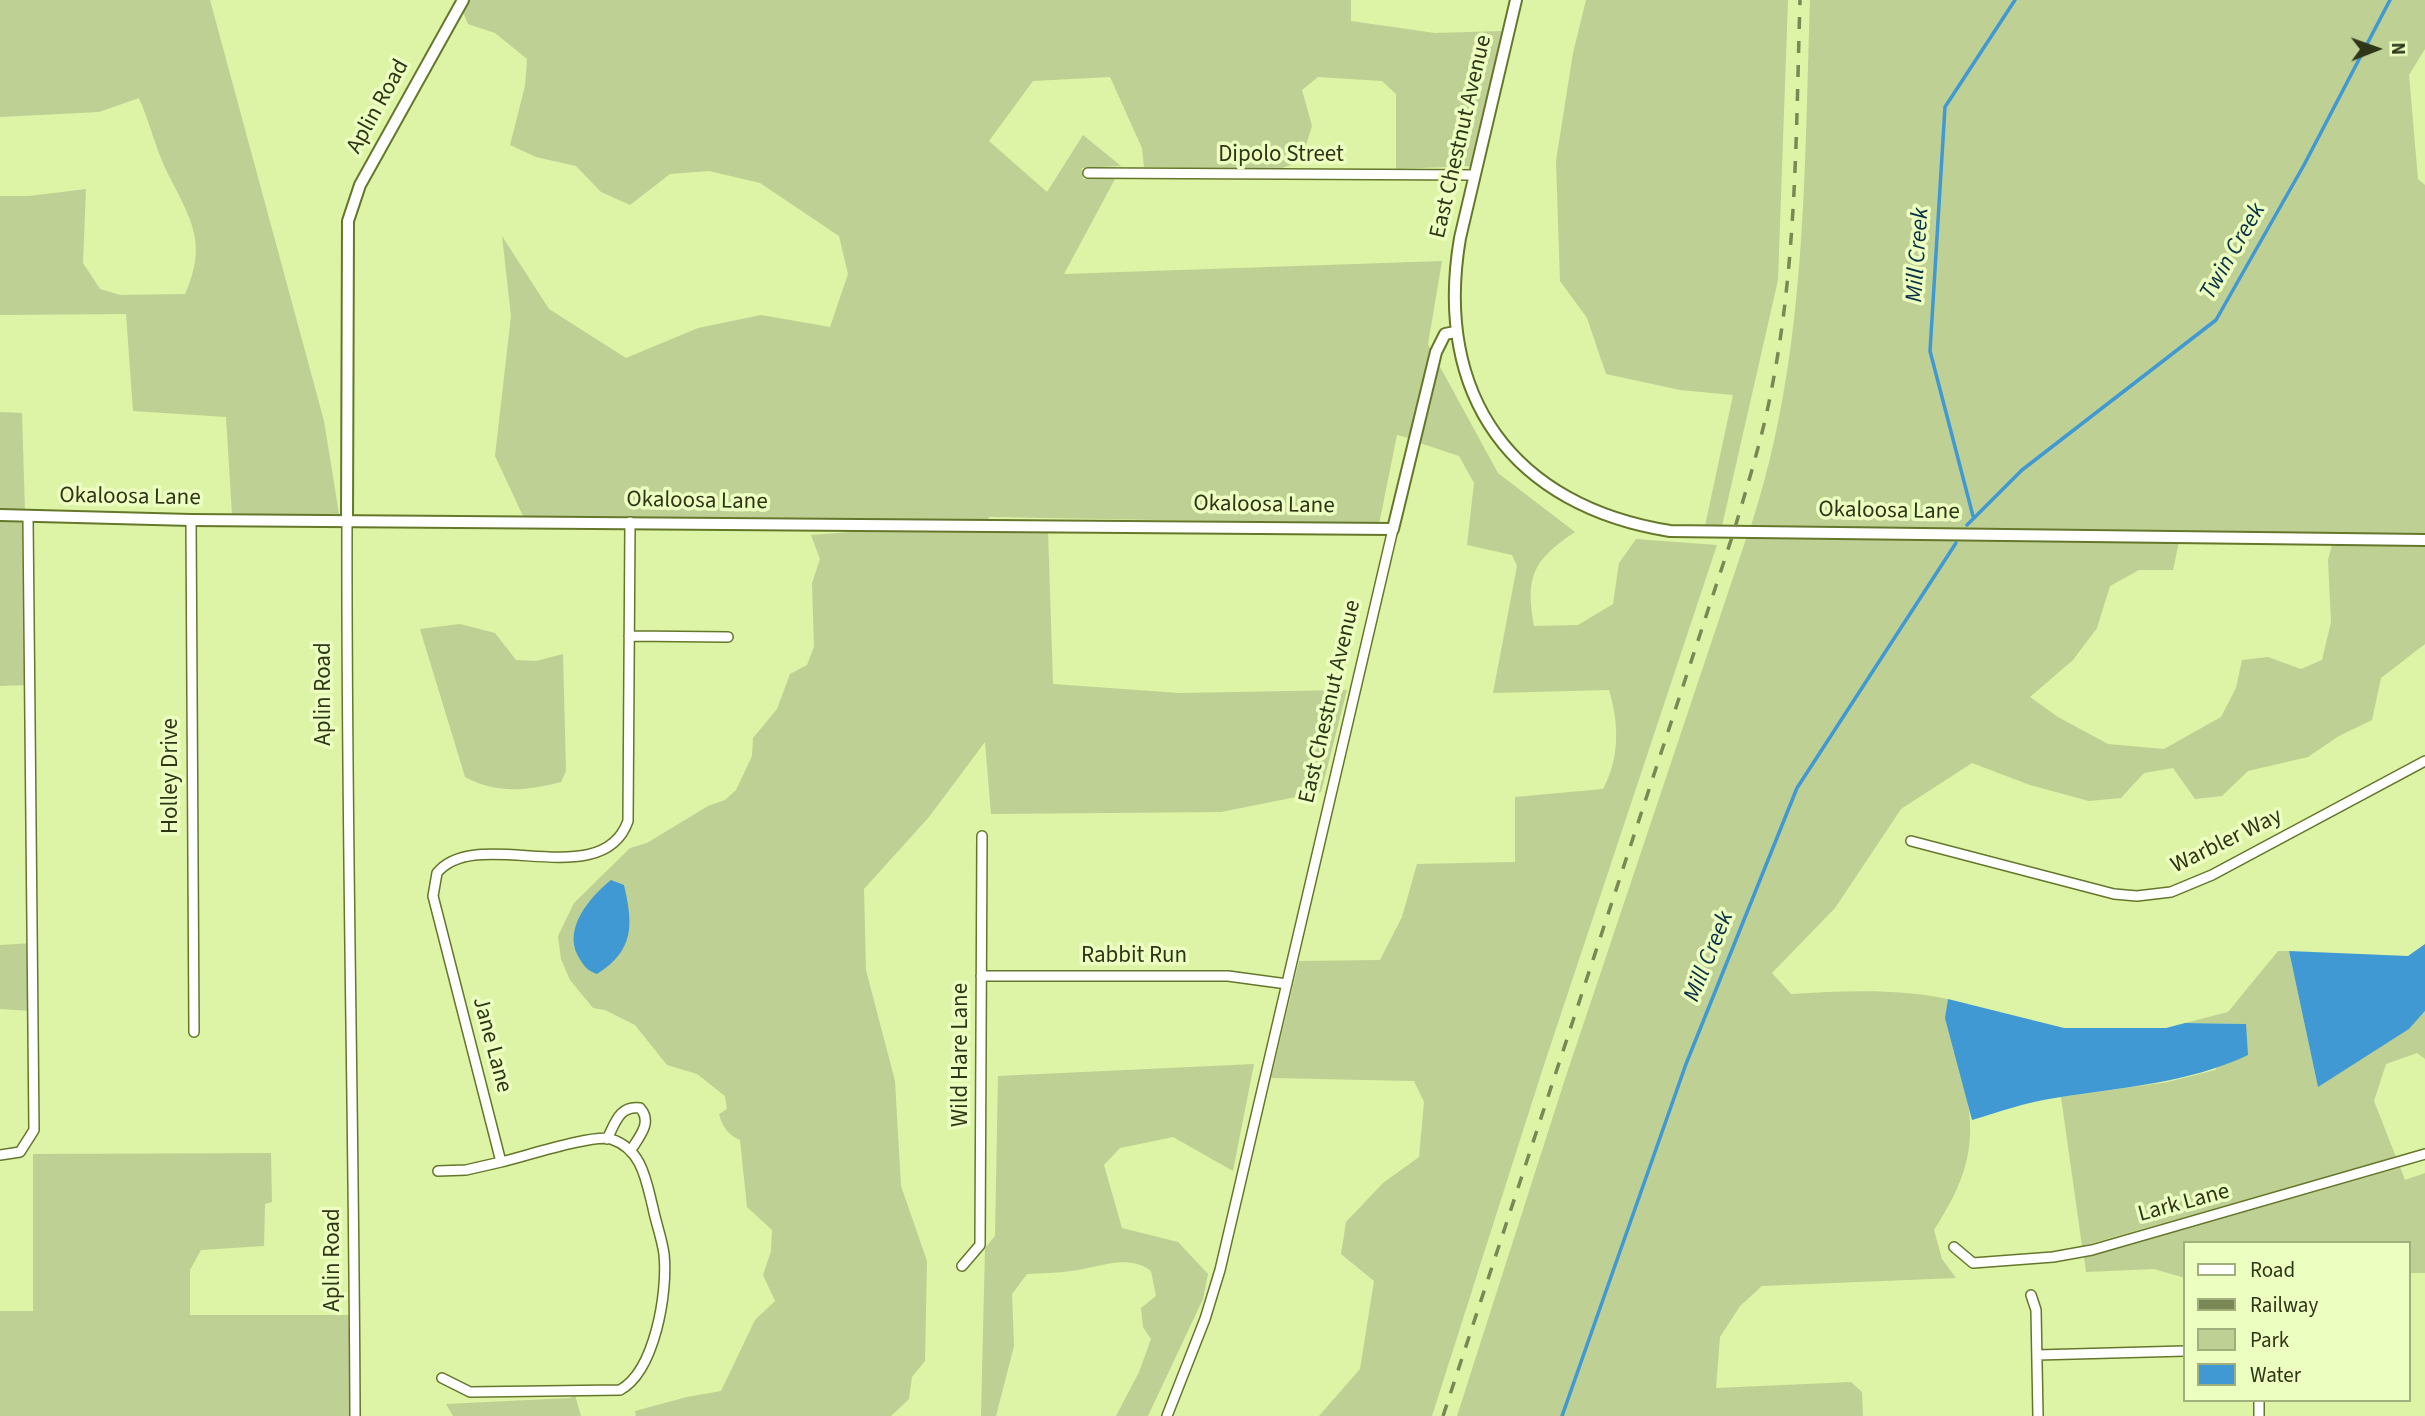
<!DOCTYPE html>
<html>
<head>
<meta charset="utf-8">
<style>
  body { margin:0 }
  #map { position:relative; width:2425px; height:1416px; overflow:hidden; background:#ddf3a5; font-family:"Source Sans 3",sans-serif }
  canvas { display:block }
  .legend { position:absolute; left:2183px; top:1241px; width:228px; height:161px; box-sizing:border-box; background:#ecffc0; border:2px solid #a0af7c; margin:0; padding:9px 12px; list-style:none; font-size:21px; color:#2e3617 }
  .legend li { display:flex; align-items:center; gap:14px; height:35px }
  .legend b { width:35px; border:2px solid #a0af7c }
  .north { position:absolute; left:2341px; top:14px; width:70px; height:70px; -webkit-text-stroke:5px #ecffc0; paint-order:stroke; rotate:89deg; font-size:19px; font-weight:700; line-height:28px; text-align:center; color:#2e3617 }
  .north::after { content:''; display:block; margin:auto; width:24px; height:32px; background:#2e3617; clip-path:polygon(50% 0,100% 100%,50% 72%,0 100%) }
</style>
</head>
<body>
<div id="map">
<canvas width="2425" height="1416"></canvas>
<ul class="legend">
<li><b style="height:9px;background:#fff"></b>Road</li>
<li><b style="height:9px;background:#7a8855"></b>Railway</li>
<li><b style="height:19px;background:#bed093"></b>Park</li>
<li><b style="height:19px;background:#4199d4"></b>Water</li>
</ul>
<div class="north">N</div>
</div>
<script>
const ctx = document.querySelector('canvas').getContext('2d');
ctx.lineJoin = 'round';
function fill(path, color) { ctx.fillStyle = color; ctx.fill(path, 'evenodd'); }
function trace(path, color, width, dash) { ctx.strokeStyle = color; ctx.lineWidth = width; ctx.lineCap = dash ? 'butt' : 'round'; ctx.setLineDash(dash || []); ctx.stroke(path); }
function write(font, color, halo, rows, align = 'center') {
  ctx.font = font + ' "Source Sans 3",sans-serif'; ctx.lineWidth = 7; ctx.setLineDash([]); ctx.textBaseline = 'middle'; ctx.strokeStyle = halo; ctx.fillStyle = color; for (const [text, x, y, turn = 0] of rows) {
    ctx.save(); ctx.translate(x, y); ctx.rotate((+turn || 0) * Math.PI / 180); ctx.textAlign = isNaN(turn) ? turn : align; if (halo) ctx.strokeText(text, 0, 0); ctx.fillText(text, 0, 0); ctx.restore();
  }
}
fill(new Path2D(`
  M0,0H210L324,421L339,514H232L226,417L133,411L126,314L0,315V196H29L86,189L83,263L100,289L120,295L185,294C208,244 191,219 168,174C156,150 150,123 139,98L99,112L0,117Z
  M470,0H1351V21L1435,33L1502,31L1470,166L1396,169V94L1382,81L1318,77L1302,90L1312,126L1301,161L1277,170L1144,167L1142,148L1110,77L1033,81L989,141L1047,192L1083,135L1121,166L1082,168L1083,179H1115L1064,274L1442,261L1428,344L1430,349L1409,438L1397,435L1379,524L989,517L988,520L523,516L495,456L511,316L502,236L549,309L626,358L698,328L761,315L830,327L848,274L839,236L760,183L709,171L670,174L630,205L601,192L576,166L536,157L510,145L525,86L527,59L495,33L468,24L463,12Z
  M1586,0H1788L1778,280L1722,526H1705L1733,395L1680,390L1606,374L1587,318L1560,281L1556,161L1573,53Z
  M1810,0H2425V49L2409,75L2418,179L2425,185V535L1751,526C1807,355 1804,177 1810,0Z
  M1439,365L1498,473L1575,532C1533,560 1525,576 1534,626L1578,625L1613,604L1619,563L1636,539L1717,545L1542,1071L1432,1416H1319L1360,1369L1374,1281L1341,1254L1346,1222L1383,1183L1419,1157L1424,1102L1414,1081L1271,1078L1299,961L1380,960L1402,917L1417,864L1515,862V797L1603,789C1620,758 1619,723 1609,690L1493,693L1517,566L1512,555L1467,545L1474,483L1459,456L1420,443Z
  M0,412L22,413L25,512L0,510Z
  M0,520L25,523L29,685L0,686Z
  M876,530L1048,531L1053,684L1179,693L1347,690L1321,792L1221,812L991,814L985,742L929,817L864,889L866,970L895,1081L901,1186L927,1261L925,1361L912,1377L909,1399L891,1416H636L635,1411L687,1397L721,1391L755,1320L775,1301L763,1275L771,1251L772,1230L747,1207L740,1140C728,1135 722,1126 719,1114L727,1109L725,1096L697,1074L667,1065L635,1025L605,1010L593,1008L570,980L561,959L558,936L574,903L630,848L647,843L708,806L725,800L736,790L752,756L753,738L777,709L790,674L807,665L814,647L812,583L820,559L811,535Z
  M1747,536L2179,542L2173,570H2139L2110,586L2097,628L2073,660L2030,697L2058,717L2108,744L2164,749L2221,717L2236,688L2242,660L2268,657L2301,669L2322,660L2331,622L2328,560L2332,545L2425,546V644L2381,678L2372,720L2339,736L2308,757L2248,771L2222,796L2195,799L2173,768L2144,773L2121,798L2089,801L2030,785L1972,763L1901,809L1835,908L1772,973L1791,994C1843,991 1896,988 1948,999C1945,1023 1953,1044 1960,1067C1979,1135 1972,1171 1934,1230L1942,1259L1956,1278L1762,1286L1740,1306L1720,1337L1716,1388L1851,1382L1862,1392L1863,1416H1457L1565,1079Z
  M460,624L495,633L516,660L536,661L563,654L566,771L561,782C526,791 497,794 465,777L420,629Z
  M33,943V1011L0,1009V945Z
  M2278,951H2289L2318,1086L2409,1029L2425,1011V1059L2417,1053L2386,1064L2374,1101L2396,1157L2082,1246L2061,1097L2168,1082L2215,1070L2245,1024L2185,1023L2228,1012Z
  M1254,1064L1233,1171L1173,1137L1120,1148L1104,1165L1122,1228L1178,1242L1208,1274L1203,1299L1148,1416H1116L1139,1372L1151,1339L1143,1327L1141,1308L1156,1296L1151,1271C1127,1253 1099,1268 1071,1271C1057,1273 1042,1273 1027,1274L1012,1294L1014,1346L996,1416H981L985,1248L995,1236L998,1076Z
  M271,1153L272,1202L265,1204L264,1246L201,1250L190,1270V1315H349V1416H0V1311H33V1154Z
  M2400,1167L2405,1180L2425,1173V1273H2409V1243H2185V1278L2154,1269L2086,1272L2084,1257Z
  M575,1395L581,1416H453L446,1404L570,1398Z`), '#bed093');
fill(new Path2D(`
  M611,880L624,885C633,924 635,950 597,974C586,970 584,966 578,956C563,928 590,897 611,880Z
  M2425,944V1011L2409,1029L2318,1087L2289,951L2408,956Z
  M1948,999L2064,1028H2166L2185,1023L2246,1024L2248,1055C2186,1084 2122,1087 2055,1098C2027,1102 1999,1112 1972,1120L1945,1018Z`), '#4199d4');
trace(new Path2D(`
  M1973,516L1930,351L1945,107L2015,0
  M1967,525L2022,470L2216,320L2304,165L2390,0
  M1562,1416L1686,1064L1797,788L1956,543`), '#4199d4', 3.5);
const minor = new Path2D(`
  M1088,173L1474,175
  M347,519C346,819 354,1117 355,1416
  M191,520L194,1032
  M629,636L728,637
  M1911,841L2114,894L2137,896L2171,892L2212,875L2425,761
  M981,976H1228L1287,984
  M607,1139C615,1124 619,1105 640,1108C653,1122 639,1137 631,1150
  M0,1155L20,1152L34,1130L28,518
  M438,1171L466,1170L501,1162
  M1954,1247L1973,1263L2053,1257L2092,1250L2425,1154
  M962,1266L980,1245L982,836
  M2031,1295L2036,1310L2038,1416
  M2037,1355L2185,1351
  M442,1378L470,1392L620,1390C655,1371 668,1292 664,1254C662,1239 656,1223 653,1208C646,1180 642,1149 611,1139C593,1134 523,1157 501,1162L433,896L437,873C476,824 602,895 628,821L630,522
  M2259,1400V1416
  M1167,1416L1205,1319L1220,1270L1393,529`);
const tertiary = new Path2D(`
  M1516,0L1460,238C1433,396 1513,506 1670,531L2425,540
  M0,515L191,520L1393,529L1436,352L1445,334L1455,332
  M347,519L348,221L360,185L463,0`);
trace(minor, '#65772b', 12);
trace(tertiary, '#65772b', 14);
trace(minor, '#fff', 9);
trace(tertiary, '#fff', 10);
trace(new Path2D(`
  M1443,1416L1734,531C1748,483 1763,436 1772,387C1797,259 1796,129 1800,0`), '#7a8855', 3.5, [12, 12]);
write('23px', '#2e3617', '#ecffc0', [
  ["Aplin Road",379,107,-61],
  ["East Chestnut Avenue",1462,137,-77],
  ["Dipolo Street",1281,156],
  ["Okaloosa Lane",130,498,1],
  ["Okaloosa Lane",697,502,1],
  ["Okaloosa Lane",1264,506,1],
  ["Okaloosa Lane",1889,512,1],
  ["Aplin Road",325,694,-90],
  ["East Chestnut Avenue",1331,702,-77],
  ["Holley Drive",172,776,-90],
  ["Warbler Way",2227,842,-26],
  ["Rabbit Run",1134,957],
  ["Jane Lane",491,1045,75],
  ["Wild Hare Lane",962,1055,-90],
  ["Lark Lane",2184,1204,-15],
  ["Aplin Road",334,1260,-90]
]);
write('italic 24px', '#092f47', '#ecffc0', [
  ["Twin Creek",2234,252,-60],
  ["Mill Creek",1919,255,-86],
  ["Mill Creek",1710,957,-68]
]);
</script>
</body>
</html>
